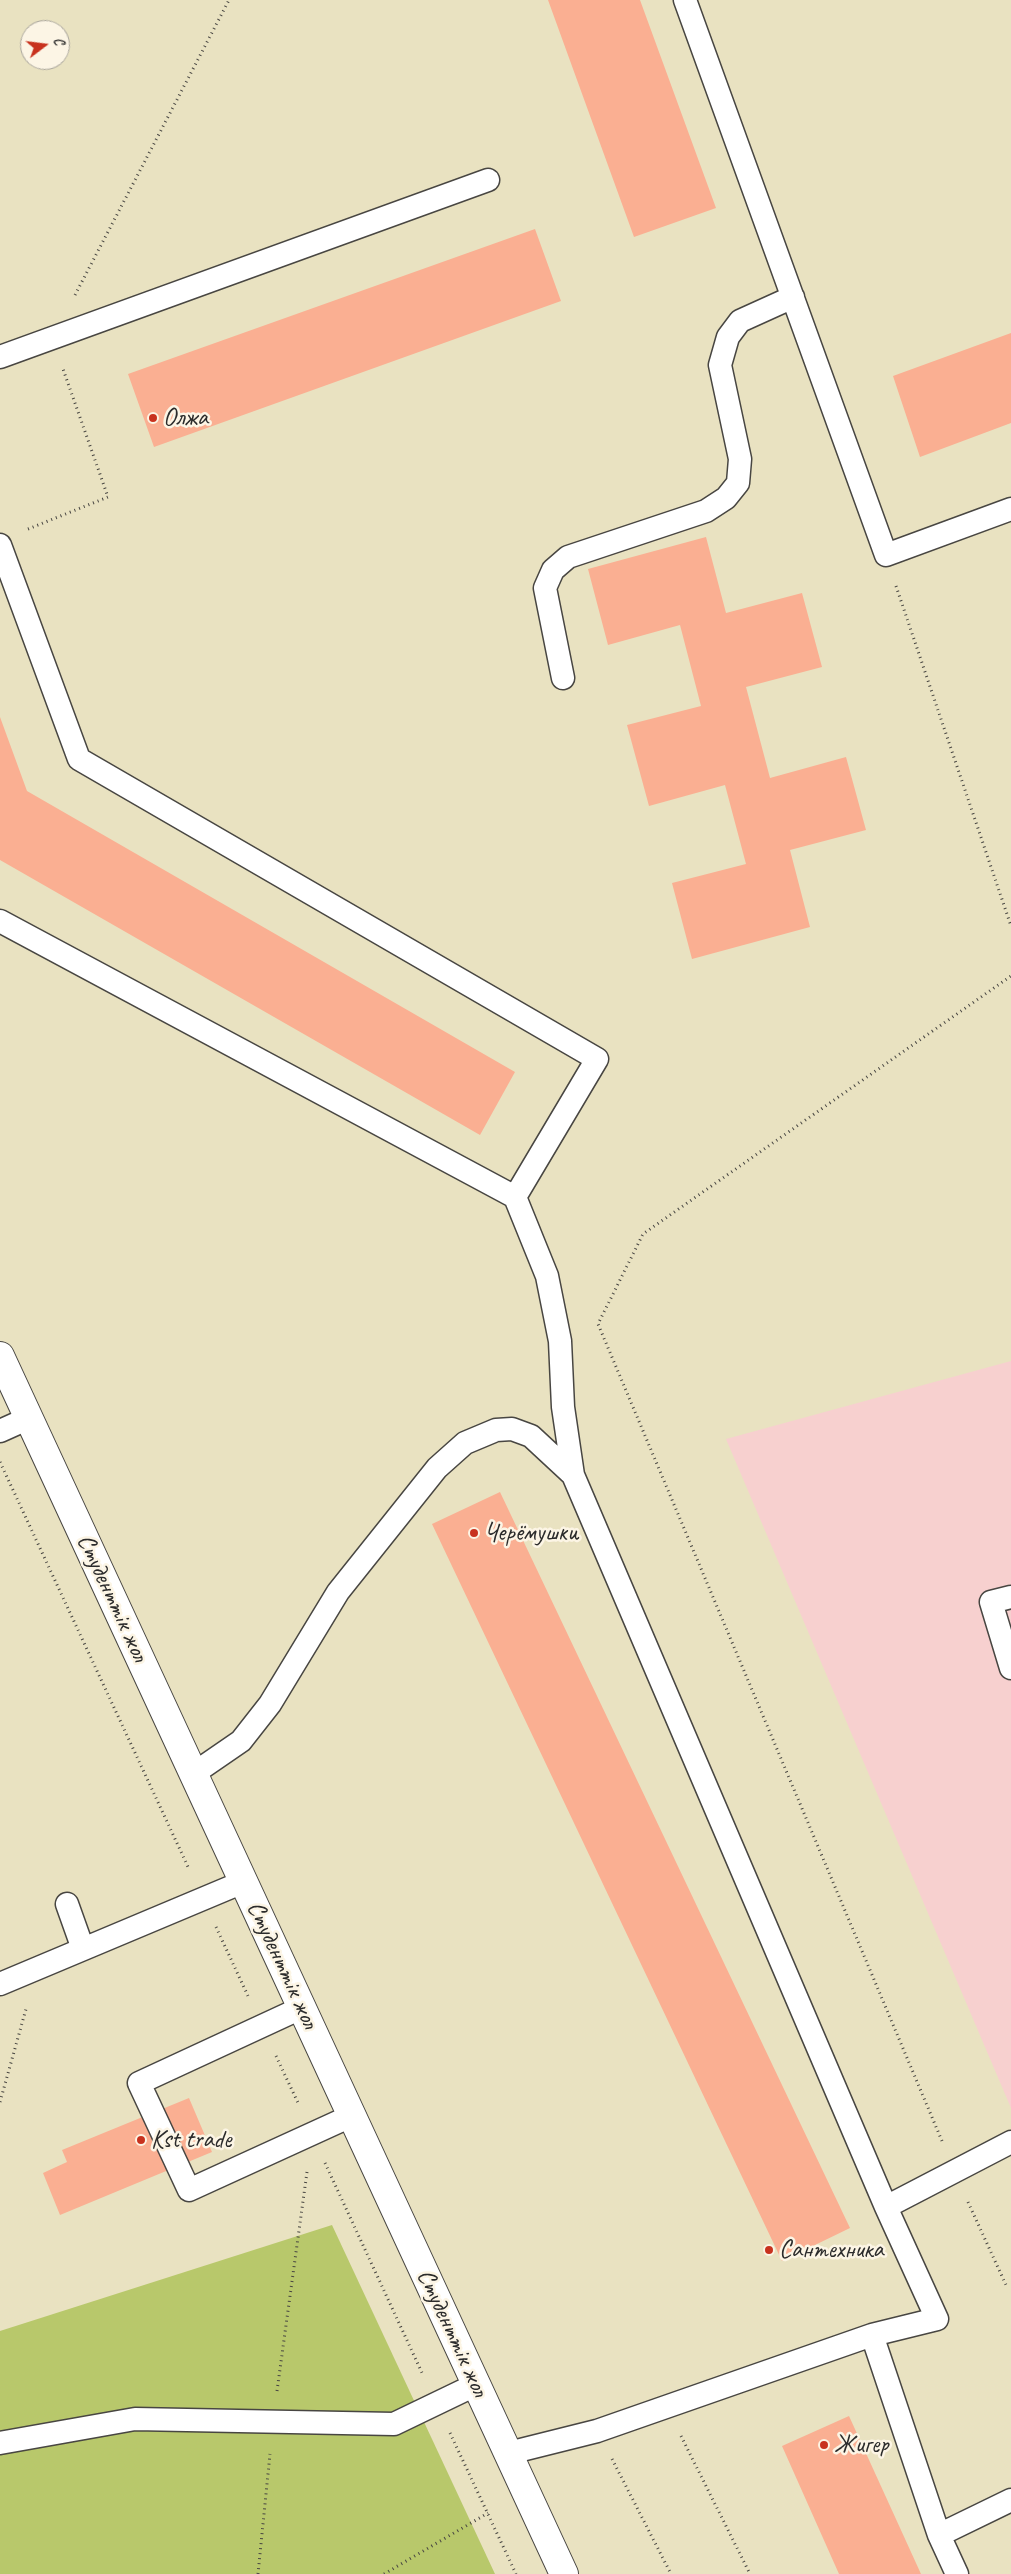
<!DOCTYPE html>
<html>
<head>
<meta charset="utf-8">
<style>
  body { margin:0 }
  #map { position:relative; width:1011px; height:2574px; overflow:hidden; background:#e9e2c1; font-family:Caveat,sans-serif }
  canvas { display:block }
  .north { position:absolute; left:20px; top:20px; width:50px; height:50px; box-sizing:border-box; background:#fcf5e5; border:1px solid #a8a49b; border-radius:50%; rotate:75deg; font-size:14px; font-weight:700; line-height:20px; text-align:center; color:#2b2b2b }
  .north::after { content:''; display:block; margin:auto; width:18px; height:22px; background:#c8321e; clip-path:polygon(50% 0,100% 100%,50% 72%,0 100%) }
</style>
</head>
<body>
<div id="map">
<canvas width="1011" height="2574"></canvas>
<div class="north">С</div>
</div>
<script>
const ctx = document.querySelector('canvas').getContext('2d');
ctx.lineJoin = 'round';
function fill(path, color) { ctx.fillStyle = color; ctx.fill(path, 'evenodd'); }
function trace(path, color, width, dash) { ctx.strokeStyle = color; ctx.lineWidth = width; ctx.lineCap = dash ? 'butt' : 'round'; ctx.setLineDash(dash || []); ctx.stroke(path); }
function write(font, color, halo, rows, align = 'center') {
  ctx.font = font + ' Caveat,sans-serif'; ctx.lineWidth = 5; ctx.setLineDash([]); ctx.textBaseline = 'middle'; ctx.strokeStyle = halo; ctx.fillStyle = color; for (const [text, x, y, turn = 0] of rows) {
    ctx.save(); ctx.translate(x, y); ctx.rotate((+turn || 0) * Math.PI / 180); ctx.textAlign = isNaN(turn) ? turn : align; if (halo) ctx.strokeText(text, 0, 0); ctx.fillText(text, 0, 0); ctx.restore();
  }
}
fill(new Path2D(`
  M1011,1361V2108L726,1439Z`), '#f7d0cf');
fill(new Path2D(`
  M332,2225L495,2574H0V2331Z`), '#b8c86b');
fill(new Path2D(`
  M548,0H640L716,208L634,237Z
  M535,229L561,301L154,447L128,374Z
  M1011,333V423L920,457L893,376Z
  M706,537L726,613L802,593L822,667L746,687L770,778L846,757L866,830L790,850L810,927L692,959L672,883L746,864L725,785L649,806L627,725L701,706L680,625L608,645L588,569Z
  M0,717L27,791L515,1072L480,1135L0,860Z
  M500,1492L850,2228L782,2261L432,1524Z
  M189,2098L212,2152L60,2215L43,2173L67,2162L62,2150Z
  M849,2416L921,2574H839L782,2446Z`), '#faaf92');
const lane = new Path2D(`
  M685,0L886,555L1011,509
  M0,357L488,180
  M0,545L79,759L597,1059L515,1197L0,921
  M563,678L545,588L553,570L568,557L706,511L726,498L738,483L740,459L720,365L728,337L740,321L793,297
  M0,1431L29,1418
  M1011,1597L991,1602L1011,1668
  M193,1774L241,1741L270,1704L338,1592L437,1468L465,1443L496,1430L512,1429L531,1436L573,1475
  M67,1904L83,1949
  M0,1984L243,1882
  M301,2008L139,2083L189,2190L351,2116
  M886,2207L1011,2142
  M872,2335L939,2535L957,2574
  M0,2443L135,2419L394,2424L475,2385
  M509,2453L597,2431L872,2335L937,2319L886,2207L573,1475L563,1407L560,1341L547,1276L515,1197
  M939,2535L1011,2500`);
const street = new Path2D(`
  M0,1356L564,2574`);
trace(lane, '#484642', 25);
trace(street, '#484642', 30);
trace(new Path2D(`
  M75,295L229,0
  M28,529L108,497L63,369
  M896,586L1011,926
  M0,1462L189,1869
  M216,1927L248,1996
  M276,2056L299,2105
  M0,2102L26,2009
  M942,2141L598,1324L643,1234L1011,976
  M325,2163L423,2375
  M968,2202L1006,2285
  M277,2391L307,2172
  M450,2433L516,2574
  M681,2436L750,2574
  M612,2459L671,2574
  M258,2574L270,2454
  M384,2574L488,2513`), '#484642', 3, [1, 4]);
trace(lane, '#fff', 22);
trace(street, '#fff', 28);
for (const [x, y, r, color] of [
  [153,418,5,"#c8321e"],
  [474,1533,5,"#c8321e"],
  [141,2140,5,"#c8321e"],
  [769,2250,5,"#c8321e"],
  [824,2445,5,"#c8321e"]
]) { const dot = new Path2D(); dot.arc(x, y, r, 0, 2 * Math.PI); ctx.fillStyle = color; ctx.fill(dot); trace(dot, '#fcf5e5', 2); }
write('25px', '#2b2b2b', '#fcf5e5', [
  ["Олжа",163,418],
  ["Черёмушки",484,1533],
  ["Kst trade",151,2140],
  ["Сантехника",779,2250],
  ["Жигер",834,2445]
], 'left');
write('25px', '#2b2b2b', '#fcf5e5', [
  ["Студенттік жол",112,1598,65],
  ["Студенттік жол",282,1965,65],
  ["Студенттік жол",452,2333,65]
]);
</script>
</body>
</html>
